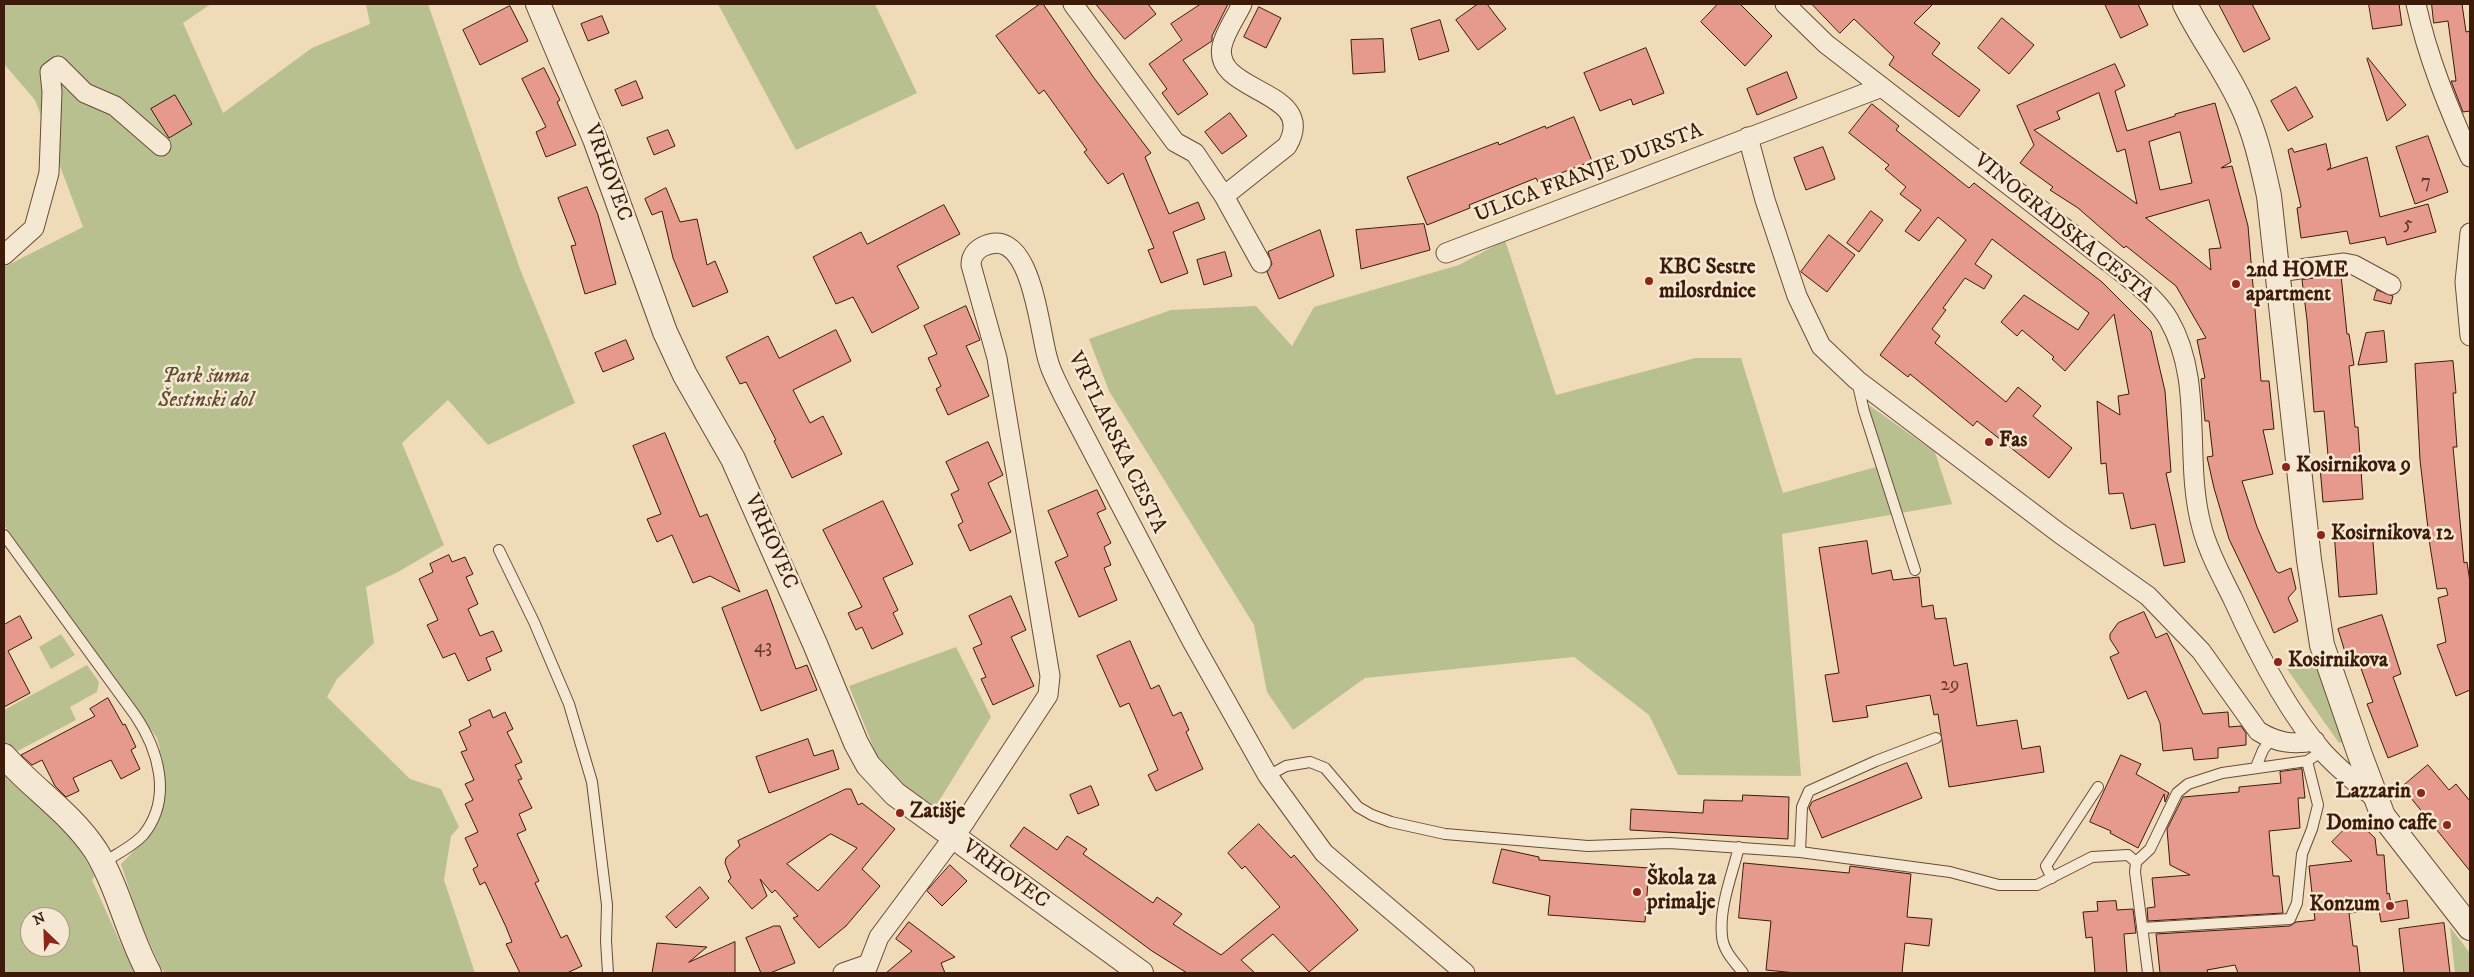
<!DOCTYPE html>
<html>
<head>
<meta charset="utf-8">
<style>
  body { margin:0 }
  #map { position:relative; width:2474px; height:977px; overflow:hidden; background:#f0dbb9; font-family:"IM FELL DW Pica",serif }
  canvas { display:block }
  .frame { position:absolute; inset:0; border:5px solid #3c1b0a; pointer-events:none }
  .north { position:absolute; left:20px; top:907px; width:50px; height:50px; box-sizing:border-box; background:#f5e8d2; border:1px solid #ab9682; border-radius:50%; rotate:336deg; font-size:14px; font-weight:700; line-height:20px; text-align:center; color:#3c1b0a }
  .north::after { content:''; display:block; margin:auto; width:18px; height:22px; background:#8f2418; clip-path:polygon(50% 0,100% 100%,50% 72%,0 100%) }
</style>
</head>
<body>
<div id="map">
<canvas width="2474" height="977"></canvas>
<div class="frame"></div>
<div class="north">N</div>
</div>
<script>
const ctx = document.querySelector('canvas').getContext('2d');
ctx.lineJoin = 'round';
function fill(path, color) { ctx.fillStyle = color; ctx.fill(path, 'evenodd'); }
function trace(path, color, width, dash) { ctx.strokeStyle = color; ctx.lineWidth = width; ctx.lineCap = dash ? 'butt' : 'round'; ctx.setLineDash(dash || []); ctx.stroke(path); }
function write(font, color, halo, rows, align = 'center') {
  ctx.font = font + ' "IM FELL DW Pica",serif'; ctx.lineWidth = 5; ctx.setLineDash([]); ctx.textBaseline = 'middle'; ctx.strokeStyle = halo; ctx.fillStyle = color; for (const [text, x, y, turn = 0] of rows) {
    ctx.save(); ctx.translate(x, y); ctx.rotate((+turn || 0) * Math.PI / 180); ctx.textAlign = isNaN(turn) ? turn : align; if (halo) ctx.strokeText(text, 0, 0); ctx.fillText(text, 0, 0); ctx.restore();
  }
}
fill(new Path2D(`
  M4,4H211L183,23L223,113L312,48L370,24L366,4H428L520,269L575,403L488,445L448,400L402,443L444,545L398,572L366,587L374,643L337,679L327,697L410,779L441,789L459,827L451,836L444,880L475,973H165L161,968L140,922L121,864C164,823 173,795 157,738L4,525V267L83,227L35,100L4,64Z
  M718,4H875L917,93L796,150Z
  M1505,240L1556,395L1695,358H1741L1783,493L1876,467L1856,396L1935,452L1952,504L1782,534L1801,776L1678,775L1649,715L1574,657L1365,678L1293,730L1267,692L1254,625L1109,391L1089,339L1171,310L1256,306L1292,346L1314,307L1459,265Z
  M61,634L75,655L51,669L39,647Z
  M956,647L991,717L934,809L899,783L876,754L849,686Z
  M2313,654L2343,742L2339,743L2287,669Z
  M87,665L99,682L97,692L70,707L76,720L12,754L4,745V710Z
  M4,769L72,837L95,876L92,880L134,973H4ZM30,917H60V947H30Z
  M2450,927L2470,953V973H2455Z`), '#b9c090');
const building = new Path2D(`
  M1040,4H1043L1094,78L1151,153L1145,157L1169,214L1198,202L1205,219L1173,232L1188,273L1161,283L1148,250L1154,248L1123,173L1108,184L1084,152L1087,150L1044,90L1039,94L996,36Z
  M1096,4H1148L1156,14L1125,39Z
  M1201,4H1228L1212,36V41L1183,60L1208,94L1178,115L1162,93L1167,89L1149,64L1182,40L1171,24Z
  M1478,4H1487L1506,29L1478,50L1456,20Z
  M1718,4H1740L1772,36L1745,66L1701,22Z
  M1812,4H1933L1914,23L1940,43L1932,54L1980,90L1959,117L1889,65L1894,57L1854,19L1840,33Z
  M2105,4H2138L2148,25L2121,38Z
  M2219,4H2252L2270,39L2244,52Z
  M2369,4H2399L2402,25L2373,29Z
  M2432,4H2462L2466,32L2470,31V111L2463,112L2451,81H2456L2448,21L2434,23Z
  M510,6L528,41L480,65L463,30Z
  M1259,7L1281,18L1266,48L1244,37Z
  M602,16L609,33L588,41L581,24Z
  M2002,18L2034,45L2009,74L1978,48Z
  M1440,20L1449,51L1419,60L1411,29Z
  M1383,39L1385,72L1353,74L1351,40Z
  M1646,48L1664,93L1633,105L1631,99L1600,111L1584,73Z
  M2368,58L2406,105L2387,121L2367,59Z
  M2115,64L2125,86L2115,91L2127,131L2175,116V114L2215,103L2229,154L2231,162L2221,168L2232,166L2248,226L2261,381H2269L2274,429L2263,430L2273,474L2242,481L2257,527L2276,571L2279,573L2291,568L2296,589L2288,598L2298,621L2274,633L2229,539L2214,488L2207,457L2213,456L2209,421H2205L2201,379L2205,378L2197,340L2206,338L2176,286L2126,246L2124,248L2078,208L2050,190L2053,187L2020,163L2034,145L2017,106ZM2099,93L2117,152L2125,149L2137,204L2034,130L2060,119L2057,112ZM2180,132L2192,183L2160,190L2149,142ZM2209,200L2221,248L2209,249L2211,270L2146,218Z
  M544,68L560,100L557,102L576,145L546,157L536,132L546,127L522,79Z
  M1787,72L1797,98L1757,115L1747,89Z
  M636,81L643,98L622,106L615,90Z
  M2296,87L2313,117L2288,131L2271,101Z
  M175,95L192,124L169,138L151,109Z
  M1872,104L1899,126L1896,130L1969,188L1974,183L2102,282L2151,331L2165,391L2171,472L2166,473L2185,562L2164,566L2155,524L2131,529L2123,493L2109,494L2106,463L2101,464L2097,401L2120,415L2118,396L2129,394L2114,314L2065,371L2052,359L2054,357L2022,330L2017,336L2001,322L2024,295L2078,330L2089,313L1992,239L1975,264L1992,276L1984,289L1965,278L1943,308L1946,310L1932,329L1940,336L1935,343L2006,402L2018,387L2041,406L2033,416L2072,448L2049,478L1977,421L1973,426L1910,374L1908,377L1880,355L1966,240L1938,217L1919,241L1905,231L1921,210L1900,194L1906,187L1885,169L1889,165L1849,133Z
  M1230,113L1247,136L1222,154L1205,132Z
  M1574,117L1592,161L1538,182L1536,178L1469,205L1470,208L1427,225L1407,177L1498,142L1499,145L1545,126L1546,128Z
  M668,130L675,146L654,155L647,138Z
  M2428,136L2448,192L2415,204L2396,147Z
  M2326,144L2331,167L2327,170L2367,157L2380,217L2428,204L2436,232L2387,245L2385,237L2350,244L2347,231L2301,238L2297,208L2301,207L2288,150L2292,148L2294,152Z
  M1823,147L1835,179L1806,190L1794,158Z
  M587,187L598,215L616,284L585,294L571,246L576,245L558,198Z
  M666,188L680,222L697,219L707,265L715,261L728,292L693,307L673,258L662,211L652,215L645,199Z
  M944,205L960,234L897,266L919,308L872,333L853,297L836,304L813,257L861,232L867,244Z
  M1871,211L1883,220L1859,252L1847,243Z
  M1424,224L1430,250L1361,269L1356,230Z
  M1320,230L1334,276L1279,299L1267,272L1272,264L1268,252Z
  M1829,235L1855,255L1827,292L1801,272Z
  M1225,252L1232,276L1204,285L1197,260Z
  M2341,275L2347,334H2349L2354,365L2349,366L2355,427H2358L2363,499L2323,502L2320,467L2329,466L2324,411L2314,412L2307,320L2302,280Z
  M2377,290L2393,296L2391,304L2374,300Z
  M966,306L980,340L966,346L989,396L948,415L936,389L941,386L928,358L937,354L924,326Z
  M836,330L851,361L793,390L810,423L823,416L842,454L792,478L774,441L776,440L746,382L740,384L726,357L768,336L779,358Z
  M2384,331L2387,362L2358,365L2366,333Z
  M626,340L634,359L603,372L595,353Z
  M2453,361L2456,393H2453L2457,447H2453L2464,563L2467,562L2470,582V690L2456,696L2437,645L2446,642L2438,598L2448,595L2446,588L2437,589L2430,546L2420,460L2415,364Z
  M665,433L700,517L707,514L740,592L710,576L693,583L672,535L657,542L647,519L661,514L633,446Z
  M988,442L1003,475L988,483L1011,532L970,551L958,525L963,522L951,494L959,490L946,462Z
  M1097,490L1106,509L1097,513L1111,543L1104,547L1111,565L1104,568L1117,600L1079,617L1055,562L1068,556L1048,511Z
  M883,501L913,564L883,578L898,610L893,613L903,634L872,649L862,627L856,630L848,613L862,607L823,530Z
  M2372,529L2377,594L2339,597L2334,532Z
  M1867,541L1872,574L1891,570L1893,580L1919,577L1922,607L1933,605L1935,619L1946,618L1954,666L1967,663L1977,726L2017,720L2022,749L2040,746L2044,772L1949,787L1938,714L1934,715L1930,695L1866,706L1868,717L1833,722L1825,675L1839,673L1819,548Z
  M449,555L452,562L465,557L473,574L466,577L478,604L468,609L480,636L493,631L502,651L486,658L491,670L468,681L455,653L443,658L427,625L438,620L419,579L433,572L430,564Z
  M767,590L796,669L807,665L817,690L761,711L722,608Z
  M1011,596L1026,630L1011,637L1034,686L993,705L981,679L986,677L973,648L982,644L969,616Z
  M2144,612L2156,638L2167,633L2203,714L2228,712L2229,727L2241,726L2246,733V745L2218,748V758L2194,760L2192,748L2163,751L2160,723L2146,691L2128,699L2110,657L2119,653L2110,639V634L2118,623Z
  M2382,615L2401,674L2393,677L2418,746L2388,758L2367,704L2373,702L2358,660L2348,662L2338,629Z
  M20,616L32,638L8,651L30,693L4,707V625Z
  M1130,641L1151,689L1159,685L1173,716L1181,712L1189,730L1186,732L1203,769L1156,791L1148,775L1158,770L1129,703L1120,707L1097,656Z
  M108,698L123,725L125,724L136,747L131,750L140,769L121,779L111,760L73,778L79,791L66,797L55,786L42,760L32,765L21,755L95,716L90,709Z
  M490,710L493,718L505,712L513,729L507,732L522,762L515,765L522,779L518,780L532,808L519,814L526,830L517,834L539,881L535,883L561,938L567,935L582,966L567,973H520L506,944L512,942L506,927L485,882L480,885L473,869L478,866L465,838L478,832L465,804L473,800L465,784L474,780L461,752L467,750L459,732L471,726L469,720Z
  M808,739L814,756L833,750L839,769L769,793L756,757Z
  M2121,755L2141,764L2136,774L2169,793L2165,802L2164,794L2138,848L2110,833L2111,831L2090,822Z
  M1907,763L1922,798L1822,838L1809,808L1812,802Z
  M2428,765L2449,790L2456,784L2470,801V871L2402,787Z
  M2302,769L2305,798H2298L2300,828L2269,831L2273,876H2279L2283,913L2148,921L2147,908L2155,907L2152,878L2190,875L2170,865L2167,829L2183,797L2239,792V787L2281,783L2280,772Z
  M1091,786L1099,805L1078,814L1070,795Z
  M846,789H851L858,805L862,803L895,829L862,869L880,886L846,926L819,948L793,918L798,916L775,890L772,893L760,879L767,896L752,909L728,881L731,878L725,863L726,858L740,846L738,841ZM831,834L857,848L818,891L787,864Z
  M1743,795L1789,797L1788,839L1630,830L1631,809L1703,813L1704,800L1742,801Z
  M2355,819L2375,838L2377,855H2384L2387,894L2389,893L2391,903L2407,900L2409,918L2381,922L2379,910L2349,913L2353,946H2357L2360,973H2238L2235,965L2207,970L2208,973H2160L2156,934L2290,926L2296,922L2315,920L2309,866L2352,861L2332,842Z
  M1259,824L1291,858L1294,855L1358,930L1309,972L1273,934L1241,960L1255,973H1187L1152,951L1010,846L1024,827L1057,850L1067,836L1087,849L1083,854L1153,903L1157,897L1182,914L1173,924L1221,955L1280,907L1245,866L1242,869L1228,853Z
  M1502,849L1539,857V860L1649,868L1645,922L1548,915L1550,896L1493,883Z
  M1744,863L1849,873L1850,866L1911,874L1907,917L1932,919L1929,946L1905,943L1902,973H1796L1766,970L1771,921L1739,918Z
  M950,865L967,881L942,906L927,891Z
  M700,887L709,898L676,928L666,917Z
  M2116,901L2117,910L2133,909L2136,933L2124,934L2127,973H2095L2092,937L2086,938L2083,912L2098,911L2097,902Z
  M909,922L955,957L941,963L945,973H886L912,951L896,939Z
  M2444,923L2450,973H2404L2399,929Z
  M774,926H780L795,963L770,973H761L746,938Z
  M735,942V973H652L657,943L707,947L689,962Z`);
fill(building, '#e6998d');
trace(building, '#3c1b0a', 1);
const service = new Path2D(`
  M1857,381L1864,411L1915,570
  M4,535L135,715C158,749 173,797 144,834C134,846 116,854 103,863
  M499,550L534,622L569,704L592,782L607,905L606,941L608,973
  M2256,767L2263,750L2271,739
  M1268,776L1286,766L1310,762L1325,768L1358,807L1372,815L1391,822L1445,834L1469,836L1588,846L1669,843L1800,852L1950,872L1999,885H2037L2092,857L2128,855L2136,862L2150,849L2177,793L2188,784L2222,773L2307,761L2323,751
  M1739,847C1732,875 1719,907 1722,936C1723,951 1735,962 1743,973
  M1800,852L1802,807L1809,791L1876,761L1936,738
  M2136,862L2135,872L2148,973
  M2052,878L2046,866L2098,787
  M2142,928L2290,919L2297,903L2302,854L2312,829L2318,805L2307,761`);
const minor = new Path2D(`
  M1073,4L1175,142L1195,153L1224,196L1261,263
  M1785,4L1826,44L2115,267C2134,282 2157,299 2169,320C2205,383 2183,460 2202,528C2208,551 2221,575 2232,597C2255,648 2287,712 2324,753C2340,770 2357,784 2375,798
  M2416,4C2428,59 2448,106 2470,157
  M1748,137L1765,200L1797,296L1821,346L1857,380L2059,533L2148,596L2201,651L2258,731C2277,743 2293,745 2315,741
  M1224,196L1287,146C1320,89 1212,94 1222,46C1225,32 1236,17 1242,4
  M2470,233L2465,282L2470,336
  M1446,253L1882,87
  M4,255L34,228L49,173L52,92L50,72L58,66L85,93L115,106L161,146
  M2278,272L2344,263L2354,265L2391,285
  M843,973L866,965
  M865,973L879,937L964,823L1048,695L1050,676L997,358L971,265C971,257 975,251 982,247C1032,221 1039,332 1048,360C1051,372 1058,384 1063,395L1192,641L1268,776L1324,853L1465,973`);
const tertiary = new Path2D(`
  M538,4L595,139L665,332L685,375L733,459L815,644L856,743L868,765L895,794L1141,973
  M2185,4C2201,37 2224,67 2240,101C2255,131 2262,164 2269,196L2309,560L2322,645L2360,755L2383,816L2470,928
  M4,756C33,789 71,813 96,851C119,889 128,935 149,973`);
trace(service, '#694b36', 12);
trace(minor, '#694b36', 21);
trace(tertiary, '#694b36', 26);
trace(service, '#f5e8d2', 10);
trace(minor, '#f5e8d2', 19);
trace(tertiary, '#f5e8d2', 24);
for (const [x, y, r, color] of [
  [1649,281,5,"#8f2418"],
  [2236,284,5,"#8f2418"],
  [1989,442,5,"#8f2418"],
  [2286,467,5,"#8f2418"],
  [2321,535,5,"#8f2418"],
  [2278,662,5,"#8f2418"],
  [2421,793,5,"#8f2418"],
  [900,813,5,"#8f2418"],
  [2447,825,5,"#8f2418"],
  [1637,892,5,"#8f2418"],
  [2390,906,5,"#8f2418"]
]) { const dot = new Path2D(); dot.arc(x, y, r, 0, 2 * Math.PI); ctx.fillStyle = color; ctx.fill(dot); trace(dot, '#f5e8d2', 2); }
write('19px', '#663a2b', null, [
  ["7",2426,183],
  ["5",2408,225],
  ["43",763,648],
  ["29",1950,686]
]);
write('21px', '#3c1b0a', '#f5e8d2', [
  ["VRHOVEC",607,173,70],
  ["ULICA FRANJE DURSTA",1589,174,-21],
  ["VINOGRADSKA CESTA",2063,229,39],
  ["VRTLARSKA CESTA",1116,443,64],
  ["VRHOVEC",770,542,66],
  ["VRHOVEC",1005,875,36]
]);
write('bold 21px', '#3c1b0a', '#f5e8d2', [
  ["KBC Sestre",1659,269],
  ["milosrdnice",1659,293],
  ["2nd HOME",2246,272],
  ["apartment",2246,296],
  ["Fas",1999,442],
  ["Kosirnikova 9",2296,467],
  ["Kosirnikova 12",2331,535],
  ["Kosirnikova",2288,662],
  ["Lazzarin",2411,793,"right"],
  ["Zatišje",910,813],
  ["Domino caffe",2437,825,"right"],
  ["Škola za",1647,880],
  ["primalje",1647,904],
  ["Konzum",2380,906,"right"]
], 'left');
write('italic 21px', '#624d32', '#f5e8d2', [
  ["Park šuma",206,378],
  ["Šestinski dol",206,402]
]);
</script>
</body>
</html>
